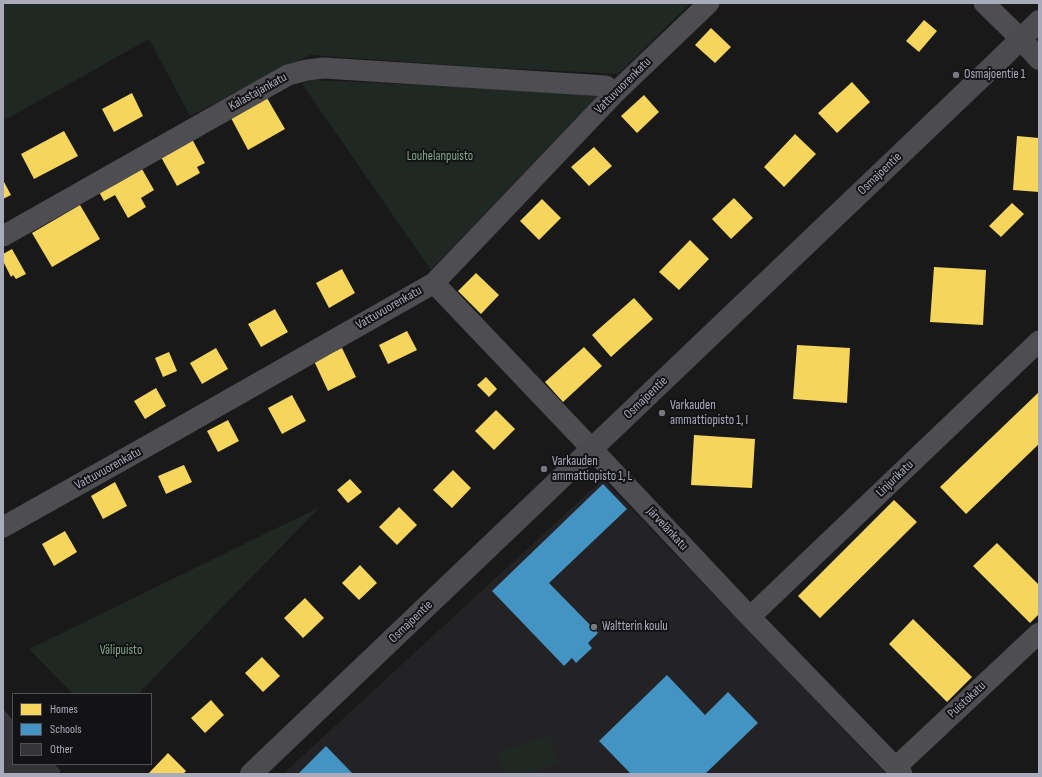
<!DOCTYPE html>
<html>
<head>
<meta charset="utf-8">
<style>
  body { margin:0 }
  #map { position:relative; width:1042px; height:777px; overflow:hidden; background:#191919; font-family:"Sofia Sans Condensed",sans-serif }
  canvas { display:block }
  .frame { position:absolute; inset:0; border:4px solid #a9abba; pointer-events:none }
  .legend { position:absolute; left:12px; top:693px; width:140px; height:72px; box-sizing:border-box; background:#131315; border:1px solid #4f5057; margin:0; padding:5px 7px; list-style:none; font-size:12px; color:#a9abba }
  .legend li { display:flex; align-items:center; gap:8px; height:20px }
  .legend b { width:20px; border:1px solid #4f5057 }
</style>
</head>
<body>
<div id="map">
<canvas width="1042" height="777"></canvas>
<div class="frame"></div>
<ul class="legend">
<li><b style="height:11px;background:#f6d55c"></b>Homes</li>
<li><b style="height:11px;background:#4393c3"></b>Schools</li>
<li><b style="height:11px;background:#353537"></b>Other</li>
</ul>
</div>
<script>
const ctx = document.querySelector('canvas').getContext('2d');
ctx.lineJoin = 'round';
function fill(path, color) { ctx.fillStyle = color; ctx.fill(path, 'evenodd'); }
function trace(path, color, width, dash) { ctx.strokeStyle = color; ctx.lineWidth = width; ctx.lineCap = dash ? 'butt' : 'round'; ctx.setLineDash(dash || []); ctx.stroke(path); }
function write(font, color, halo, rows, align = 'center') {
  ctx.font = font + ' "Sofia Sans Condensed",sans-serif'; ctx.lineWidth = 4; ctx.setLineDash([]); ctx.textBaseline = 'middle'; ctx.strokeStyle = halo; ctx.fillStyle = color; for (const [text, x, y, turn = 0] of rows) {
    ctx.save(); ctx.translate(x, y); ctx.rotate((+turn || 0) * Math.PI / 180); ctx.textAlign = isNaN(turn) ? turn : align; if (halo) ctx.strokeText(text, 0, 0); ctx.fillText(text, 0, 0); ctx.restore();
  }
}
fill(new Path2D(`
  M603,479L886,774H283Z`), '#232225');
fill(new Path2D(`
  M3,3H691L618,74L463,66L310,55L190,116L149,39L3,121Z
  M312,80L600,93L431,270L302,84Z
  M320,507L138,694H73L29,649Z
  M549,735L559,763L526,774H504L497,753Z`), '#202823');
fill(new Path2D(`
  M924,20L937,31L919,52L906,41Z
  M711,28L731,47L715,63L695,45Z
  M852,82L870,102L837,133L818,113Z
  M132,93L143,116L114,132L102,109Z
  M644,95L659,112L637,133L621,116Z
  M267,98L285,129L248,150L231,118Z
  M64,131L78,156L34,179L21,154Z
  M795,134L816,154L784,187L764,167Z
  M1017,136L1039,138V192L1013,190Z
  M192,139L205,163L197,167L200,173L177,186L161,157Z
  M594,147L612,166L589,186L571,167Z
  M142,169L154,190L141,198L146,207L128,218L115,195L104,201L98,190L114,181L116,184Z
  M3,180L11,195L3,199Z
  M734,198L753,218L731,239L712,219Z
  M542,199L561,218L539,240L520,221Z
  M1012,203L1024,214L1001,237L989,226Z
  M80,205L100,239L52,267L32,233Z
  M690,240L709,259L679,290L659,272Z
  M12,249L26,274L16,279L13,275L11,277L3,261V254Z
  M934,267L986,270L983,325L930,322Z
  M342,269L355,293L329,308L316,283Z
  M476,273L499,295L481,314L458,291Z
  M634,298L653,319L611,357L592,335Z
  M275,309L288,332L261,347L248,324Z
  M407,331L417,350L388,364L379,345Z
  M797,345L850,348L847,403L793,399Z
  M584,347L602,366L563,402L545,382Z
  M216,348L228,369L202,384L190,363Z
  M342,348L356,377L328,391L314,361Z
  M169,352L177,371L163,377L155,358Z
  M486,377L497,389L489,397L477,385Z
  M156,388L166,406L145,419L134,401Z
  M1039,392V444L966,514L940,487Z
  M292,395L306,421L282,434L268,408Z
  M496,410L515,429L494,450L475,431Z
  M228,420L239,441L218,452L207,431Z
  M694,435L755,439L752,488L691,485Z
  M184,465L192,482L166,494L158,476Z
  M453,470L471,488L452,508L433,490Z
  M350,479L362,492L348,503L337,490Z
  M115,482L127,506L103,519L91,496Z
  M894,500L917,522L820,618L798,596Z
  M399,507L417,525L397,545L379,527Z
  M65,531L77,552L54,566L42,544Z
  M997,543L1039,585V614L1030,623L973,566Z
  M360,565L377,583L359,600L342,583Z
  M305,598L324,618L303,638L284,618Z
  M913,619L972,677L947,702L889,644Z
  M262,657L280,676L263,692L245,673Z
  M211,700L224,715L205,733L191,718Z
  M168,753L186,771L183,774H148Z`), '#f6d55c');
fill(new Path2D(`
  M603,484L627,509L549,583L598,633L588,643L592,648L576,663L572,658L564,666L492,591Z
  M667,675L705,715L728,692L758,723L705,774H631L599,741Z
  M326,746L353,774H298Z`), '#4393c3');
fill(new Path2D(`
  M3,709L13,720V764H54L61,771L58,774H3Z`), '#353537');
trace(new Path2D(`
  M984,3L1021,39
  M3,236L288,75L307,70L324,68L606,86L615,93
  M434,283L592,449L750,617L902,774
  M3,527L174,431L434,283L615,93L709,3
  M750,617L1039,341
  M896,767L1039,633`), '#4d4d52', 21);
trace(new Path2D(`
  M1021,39L1039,59
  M251,774L991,68L1039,21`), '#4b4b50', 22);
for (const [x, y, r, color] of [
  [956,75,4,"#777882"],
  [662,413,4,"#777882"],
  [544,469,4,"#777882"],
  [594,627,4,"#777882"]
]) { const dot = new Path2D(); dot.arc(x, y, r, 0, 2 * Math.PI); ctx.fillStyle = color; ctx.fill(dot); trace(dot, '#131315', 1.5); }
write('13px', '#a9abba', '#131315', [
  ["Osmajoentie 1",964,75],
  ["Varkauden",670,406],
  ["ammattiopisto 1, I",670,421],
  ["Varkauden",552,462],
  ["ammattiopisto 1, L",552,477],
  ["Waltterin koulu",602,627]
], 'left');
write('13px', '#a9abba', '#131315', [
  ["Vattuvuorenkatu",623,86,-45],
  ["Kalastajankatu",258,92,-29],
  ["Osmajoentie",880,174,-44],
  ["Vattuvuorenkatu",389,308,-30],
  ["Osmajoentie",646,398,-44],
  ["Vattuvuorenkatu",108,469,-29],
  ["Linjurikatu",895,479,-44],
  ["Järvelänkatu",667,529,47],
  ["Osmajoentie",411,622,-44],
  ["Puistokatu",967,700,-43]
]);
write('13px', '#7fa68a', '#131315', [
  ["Louhelanpuisto",440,157],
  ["Välipuisto",121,651]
]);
</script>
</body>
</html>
